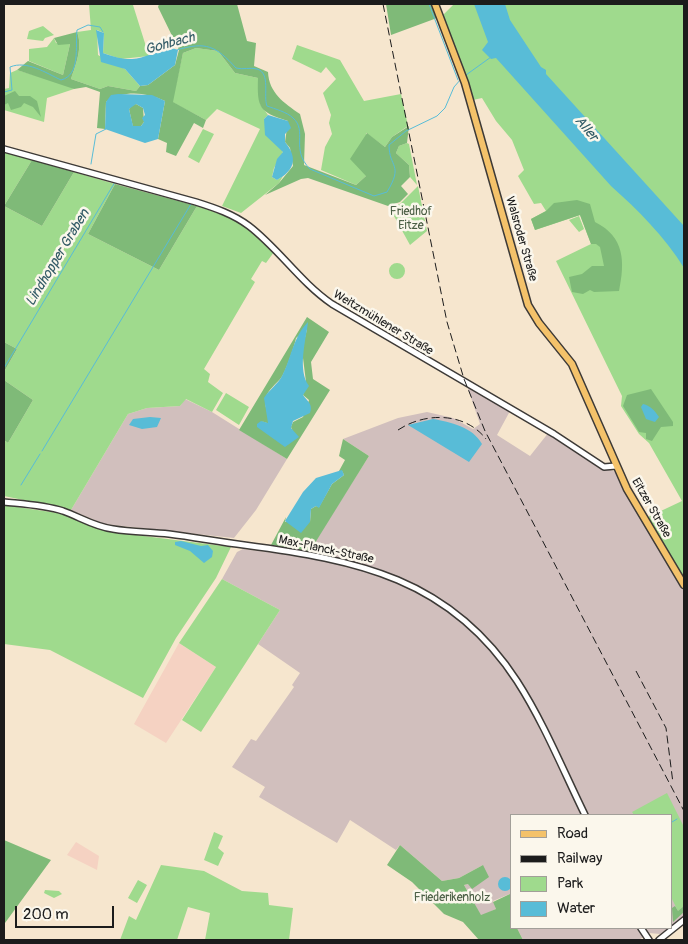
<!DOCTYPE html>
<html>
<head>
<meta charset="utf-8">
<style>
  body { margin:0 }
  #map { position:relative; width:688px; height:944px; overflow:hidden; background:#f6e6ce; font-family:Pangolin,sans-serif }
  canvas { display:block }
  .frame { position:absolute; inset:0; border:5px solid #1c1c1c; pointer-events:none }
  .legend { position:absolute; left:510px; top:814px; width:162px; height:115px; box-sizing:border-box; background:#fbf7ec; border:1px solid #a29f99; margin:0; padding:6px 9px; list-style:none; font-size:15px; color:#1c1c1c }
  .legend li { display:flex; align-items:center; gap:10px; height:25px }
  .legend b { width:25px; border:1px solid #a29f99 }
  .scale { position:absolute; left:15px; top:906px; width:99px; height:22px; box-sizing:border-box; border:2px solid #1c1c1c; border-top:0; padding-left:6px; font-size:15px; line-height:18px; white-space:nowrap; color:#1c1c1c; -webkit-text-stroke:4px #fbf7ec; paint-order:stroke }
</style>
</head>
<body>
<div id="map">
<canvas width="688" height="944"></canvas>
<div class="frame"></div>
<ul class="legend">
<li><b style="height:6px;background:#f4c26a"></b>Road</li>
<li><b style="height:6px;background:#1c1c1c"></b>Railway</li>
<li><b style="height:14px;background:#9fda8d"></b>Park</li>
<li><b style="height:14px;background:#58bcd7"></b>Water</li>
</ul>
<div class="scale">200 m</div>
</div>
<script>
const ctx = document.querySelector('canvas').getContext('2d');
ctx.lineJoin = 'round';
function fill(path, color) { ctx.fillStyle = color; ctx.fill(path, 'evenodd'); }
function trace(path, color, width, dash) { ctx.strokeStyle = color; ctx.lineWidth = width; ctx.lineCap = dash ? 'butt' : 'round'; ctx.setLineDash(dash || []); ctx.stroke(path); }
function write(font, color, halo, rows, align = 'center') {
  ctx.font = font + ' Pangolin,sans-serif'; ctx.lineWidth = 5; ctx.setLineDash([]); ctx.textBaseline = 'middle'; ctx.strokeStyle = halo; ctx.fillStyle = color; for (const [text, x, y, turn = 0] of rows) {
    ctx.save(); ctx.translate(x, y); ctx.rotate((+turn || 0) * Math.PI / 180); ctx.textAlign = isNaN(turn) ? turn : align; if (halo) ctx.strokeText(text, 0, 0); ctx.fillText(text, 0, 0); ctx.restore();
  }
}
fill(new Path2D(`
  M179,643L216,667L166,743L134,724Z
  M76,842L99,856L97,870L67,855Z`), '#f5d2c2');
fill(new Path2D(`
  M467,386L510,411L497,435L530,456L549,432L599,466L616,472L684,588V915L672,926V815H512V893L493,901L496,909L481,916L464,885L468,884L483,865L459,878L442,881L400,845L396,850L350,820L337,843L259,797L265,787L232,767L251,739L256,741L294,687L292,685L300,673L258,644L280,610L222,579L237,552L243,549L305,557L369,456L343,439L398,418L427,412L453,418L473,429L480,424Z
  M185,399L212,412L287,459L256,510L234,538L104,524L71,510L128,414L147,408L180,406Z
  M517,928H670L660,934L649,933L639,940H523Z`), '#d1bfbd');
fill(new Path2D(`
  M89,4H135L133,5L149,56L121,59L103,53L104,33L97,30L98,55L125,69L140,86L136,91L108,86L100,89L71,79C76,64 83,47 77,32L91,30Z
  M454,4H684V582L646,518L682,501L649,443L639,434L621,406L622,396L556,261L591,244L580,215L535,230L531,219L546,211L541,203L534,204L518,176L524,170L512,140L496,121L482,98L473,100L443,15Z
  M43,26L54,35L45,38L43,41L27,39L29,31Z
  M54,38L56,43L70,44L63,75L29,61V49L47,47Z
  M297,45L340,60L364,101L401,94L408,126L392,137L385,147L366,133V176L356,185L321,170L325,147L332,134L329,123L331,115L323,93L336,79L326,67L321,73L292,59Z
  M196,48L218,51L235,73L258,78L260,104L268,115L264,119L283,152L274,168L272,177L277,180L283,176L279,183L241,213L222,206L260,129L217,109L206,120L172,102L183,53Z
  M17,70L67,85L74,89L47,98L44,122L4,110V89L9,88L10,73Z
  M203,129L214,134L199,163L188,157Z
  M407,143L409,144L417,185L410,177L409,165L396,153L399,146Z
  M4,152L32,160L4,206L42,226L74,172L115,184L88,234L159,270L197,206L237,220L274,252L266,263L262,261L251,279L255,282L204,369L210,374L208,382L223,393L212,412L186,399L180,406L147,408L128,414L71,510L4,496V440L8,443L33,400L4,380V372L17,349L4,342Z
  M418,186L427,231L410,245L389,207L400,204Z
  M579,216L584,229L579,232L569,220Z
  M389 271a8 8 0 1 1 16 0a8 8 0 1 1-16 0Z
  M226,393L249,407L239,425L216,410Z
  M4,505L64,514L99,528L120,533L231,547L216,578L176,638L143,698L50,650L4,644Z
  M222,579L280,610L201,732L182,720L216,667L179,643Z
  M667,793L684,827V906L678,911L672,899V815H634L632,812Z
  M214,832L223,836L218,848L224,853L218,866L204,860Z
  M161,865L204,871L242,891L268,893L269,905L293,908L289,940H205L210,913L188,907L177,940H120L129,916L136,920Z
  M138,880L147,885L137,903L128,898Z
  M45,890L59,891L62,894L54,898L44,893Z`), '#9fda8d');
fill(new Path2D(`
  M159,4H237L247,41L256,43L254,66L268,72C269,93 284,103 300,114L305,134L304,165L356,185L366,176L350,159L367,133L385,147L392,137L409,126L407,143L399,146L396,153L409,165L410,177L401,186L408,194L400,202L388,206L308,178L301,179L265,195L279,183L293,166L290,148L285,142L288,121C259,112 257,108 258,78L235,73L218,51L196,48L183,53L173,102L206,120L203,128L194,123L176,156L166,152L167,143L158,139L165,101C145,92 124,90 106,102L105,129L97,128L100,92L86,87L74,89L17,70L28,61L63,75L70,44L58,45L54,38L77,32C83,47 76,64 71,79L100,89L108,86L136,91L140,86L148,85L175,65L179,50L158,7Z
  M386,4H430L437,18L391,35Z
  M15,91L19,96H30L37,101L41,117L33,107L24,103L21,107L11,110L8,103L4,105V96Z
  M136,104L143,108L144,122L141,126L133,127L129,109L132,105Z
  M32,160L74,172L42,226L4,206Z
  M115,184L197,206L159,270L88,234Z
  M577,200L590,204L595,222C625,237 625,262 619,291L594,292L590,290L583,294L572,292L569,277L582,274L592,266H604L600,247L596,244H591L580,215L535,230L531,219L546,211L554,203Z
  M307,317L329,332L311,362L313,379L330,390L287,459L239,430ZM307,329L302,350L306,382L303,395L309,400L303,417L293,422L291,427L293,432L261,421L268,424C270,414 263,406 266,397C268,390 276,384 281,378C285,373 295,345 296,338Z
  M4,342L17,349L4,372Z
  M4,380L33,400L8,443L4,440Z
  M651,389L673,422V426L661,427L652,441L646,439V433L639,432L623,406L627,395Z
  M343,439L369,456L310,551L271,545L286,517L285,522H310L311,509L316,506L319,507L332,484L344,475L342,471H339L345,460L339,456Z
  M4,840L51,860L5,923L4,922Z
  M400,845L442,881L459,878L483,865L489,877L472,889L468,884L464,885L481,915L496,909L493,902L512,893V928H517L523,940H479L463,922L444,914L412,882L387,865Z
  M675,906L678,911L684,906V912L673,922L672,908Z`), '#7fba78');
fill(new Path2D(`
  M474,4H505L510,20L541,67L546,70V74L684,226V268C665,237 638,210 611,186L496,58L491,59L482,50L488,42Z
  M96,30L104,33L103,53C138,66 141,55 172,48L178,50L175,65L148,85L140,86L125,69L101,62Z
  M118,94L152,95L165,101L158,139L145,143L105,129L106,102L111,95ZM136,104L143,108L145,115L142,118L144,122L141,126H133L129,109Z
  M268,115L288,121L291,128L285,134V142C298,158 295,170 277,180L272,177L277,159L283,152L265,135L264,119Z
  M308,322C306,340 297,370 309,386L303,395C308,402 313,404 310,413L293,421L291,428L299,437L285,447L257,427V424L261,421L268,423L264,398C269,390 278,384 282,376C291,359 293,337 308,322Z
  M643,404C651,406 654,410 659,417L655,422L646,419L641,407Z
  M150,417L161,418L157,427L142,429L129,425L133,419Z
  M433,419C450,422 473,427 482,444L469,462L408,425Z
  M342,470L344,475L332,484L319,508L316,506L311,509L310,522L301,533L285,521L303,492L316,478Z
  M181,541L201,546L208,545L213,551L212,557L204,563L190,551L175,545V542Z
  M498 884a7 7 0 1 1 14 0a7 7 0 1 1-14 0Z`), '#58bcd7');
trace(new Path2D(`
  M429,4L458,80
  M177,50C206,41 216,46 236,68C243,70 250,67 257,69C271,73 263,96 267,106C275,109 287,112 293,118C308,131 290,149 310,169L374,196L387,192C404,164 389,168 389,145L406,131L437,116L445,108L454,87L461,79
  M466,75L491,57
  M4,92L12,90L10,67C27,60 46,73 61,80C81,75 75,46 77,30L88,25L100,27L103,32
  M91,164L96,134L106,129
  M4,368L115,182L110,181
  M42,451L191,204
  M21,485L40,454
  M672,822L677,819`), '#58bcd7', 1);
const minor = new Path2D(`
  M4,149L196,202C215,208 233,214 249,226C279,249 300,282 332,304L554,434L604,467L616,466
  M4,502C23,504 44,505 63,511C80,517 95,527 113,529C131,532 150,532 169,534C194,537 219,542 244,545C357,560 450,578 517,681C544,723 563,770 585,815
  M641,928L649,940
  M659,940L684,920`);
const major = new Path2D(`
  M435,4L465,83L528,305L539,323L572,364L627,489L684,585`);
trace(minor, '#3d3a37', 8);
trace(major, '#3d3a37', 9);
trace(minor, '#fff', 5);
trace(major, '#f4c26a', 6);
trace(new Path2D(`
  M383,4L447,322L464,379L485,431L684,811
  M398,430C425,412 465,412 486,439
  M636,671L666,728L673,783`), '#1c1c1c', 1, [8, 4]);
write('12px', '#4a5e44', '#fbf7ec', [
  ["Friedhof",411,212],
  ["Eitze",411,226],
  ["Friederikenholz",452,898]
]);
write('12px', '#1c1c1c', '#fbf7ec', [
  ["Walsroder Straße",521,239,74],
  ["Weitzmühlener Straße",383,323,31],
  ["Eitzer Straße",651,508,60],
  ["Max-Planck-Straße",326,550,12]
]);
write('italic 14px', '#345c67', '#fbf7ec', [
  ["Gohbach",170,44,-15],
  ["Aller",586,129,50],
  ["Lindhopper Graben",58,258,-59]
]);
</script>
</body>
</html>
